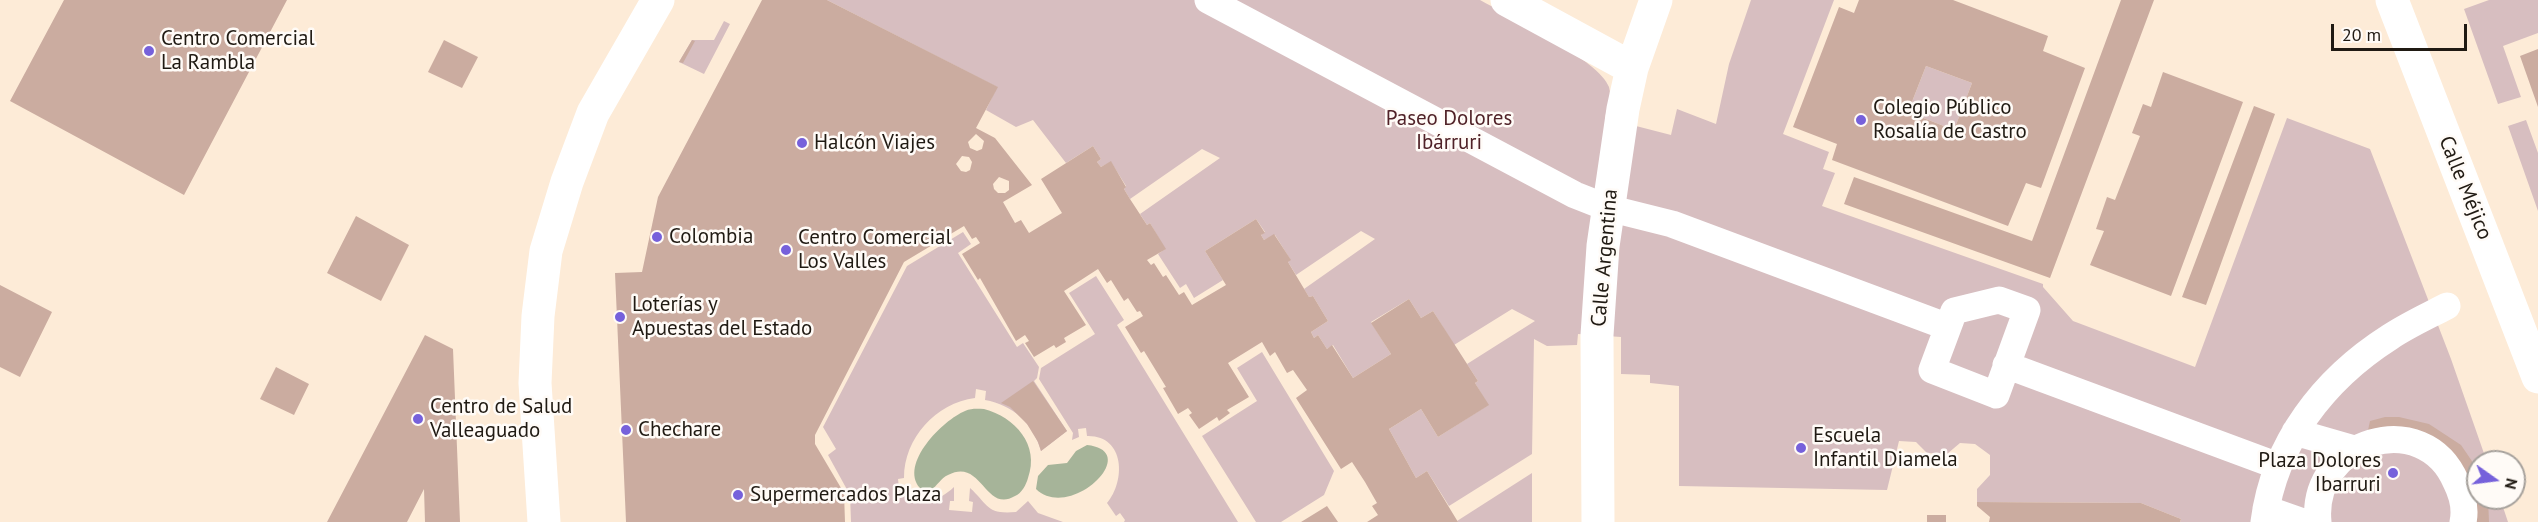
<!DOCTYPE html>
<html>
<head>
<meta charset="utf-8">
<style>
  body { margin:0 }
  #map { position:relative; width:2538px; height:522px; overflow:hidden; background:#fdebd7; font-family:"PT Sans",sans-serif }
  canvas { display:block }
  .north { position:absolute; left:2466px; top:450px; width:60px; height:60px; box-sizing:border-box; background:#fffbf7; border:2px solid #a6a19c; border-radius:50%; rotate:104deg; font-size:16px; font-weight:700; line-height:24px; text-align:center; color:#201a13 }
  .north::after { content:''; display:block; margin:auto; width:21px; height:27px; background:#7661db; clip-path:polygon(50% 0,100% 100%,50% 72%,0 100%) }
  .scale { position:absolute; left:2331px; top:24px; width:136px; height:27px; box-sizing:border-box; border:3px solid #201a13; border-top:0; padding-left:8px; font-size:18px; line-height:21px; white-space:nowrap; color:#201a13; -webkit-text-stroke:4px #fffbf7; paint-order:stroke }
</style>
</head>
<body>
<div id="map">
<canvas width="2538" height="522"></canvas>
<div class="north">N</div>
<div class="scale">20 m</div>
</div>
<script>
const ctx = document.querySelector('canvas').getContext('2d');
ctx.lineJoin = 'round';
function fill(path, color) { ctx.fillStyle = color; ctx.fill(path, 'evenodd'); }
function trace(path, color, width, dash) { ctx.strokeStyle = color; ctx.lineWidth = width; ctx.lineCap = dash ? 'butt' : 'round'; ctx.setLineDash(dash || []); ctx.stroke(path); }
function write(font, color, halo, rows, align = 'center') {
  ctx.font = font + ' "PT Sans",sans-serif'; ctx.lineWidth = 5; ctx.setLineDash([]); ctx.textBaseline = 'middle'; ctx.strokeStyle = halo; ctx.fillStyle = color; for (const [text, x, y, turn = 0] of rows) {
    ctx.save(); ctx.translate(x, y); ctx.rotate((+turn || 0) * Math.PI / 180); ctx.textAlign = isNaN(turn) ? turn : align; if (halo) ctx.strokeText(text, 0, 0); ctx.fillText(text, 0, 0); ctx.restore();
  }
}
fill(new Path2D(`
  M827,0H1480C1507,15 1600,60 1609,87C1612,97 1607,108 1605,118L1671,135L1677,109L1716,124L1729,64L1751,0H1834L1783,134L1829,152L1823,169L1835,173L1822,206L2043,284V287L2073,321L2195,367L2287,118L2370,149L2451,359L2487,462H2478V498H2500L2508,522H2180L2181,519L2141,503L1977,502V489L1990,475V455L1975,444L1960,443L1947,454L1927,453L1916,442L1899,441L1887,490L1679,486V386L1650,383V375L1621,374V337L1578,334L1577,345L1547,346L1534,339L1532,454L1449,506L1427,471L1416,478L1389,429L1421,409L1438,437L1488,405L1475,383L1478,381L1467,364L1535,321L1512,309L1454,345L1433,311L1421,318L1409,299L1371,322L1391,354L1353,378L1333,345L1327,349L1318,335L1314,338L1311,332L1328,321L1313,296L1309,297L1304,289L1375,239L1361,231L1296,275L1288,262L1290,259L1275,235L1264,240L1261,235L1265,232L1256,219L1205,251L1223,280L1194,298L1186,284L1180,288L1158,254L1165,249L1150,223L1147,225L1140,214L1220,158L1202,149L1130,199L1124,189L1126,186L1111,162L1101,167L1097,162L1101,159L1093,146L1066,163L1033,120L1016,127L986,110L997,87Z
  M2489,0H2538V33L2503,46L2521,97L2498,104L2464,9Z
  M724,21L730,24L704,74L679,62L692,40H714Z
  M1926,66L1972,83L1954,130L1908,112Z
  M2526,120L2538,153V211L2508,126Z
  M963,232L971,244L958,253L1017,347L1023,343L1039,367L1037,378L1034,381L1067,431L1041,451C1033,423 1013,405 985,400L986,391L976,389L975,398C936,403 904,438 904,478L898,479L899,488L906,487C917,511 939,501 954,487V501H950L949,510L972,512L973,502L969,501L970,488C988,504 986,515 1016,512L1028,501L1038,513L1063,522H851L850,495L828,455L836,449L823,427L907,266Z
  M1096,276L1124,320L1117,325L1238,522H1124L1125,520L1120,513L1116,516L1107,503C1126,481 1125,435 1087,436L1086,428L1078,429L1079,437L1072,440L1073,433L1039,379L1041,368L1095,334L1069,293Z
  M1262,352L1334,471L1324,495L1281,522H1256L1202,436L1257,401L1237,368Z
  M1532,473V522H1458L1457,521Z`), '#d7bec0');
fill(new Path2D(`
  M984,409C1015,417 1040,445 1028,478C1026,485 1022,493 1015,496C985,514 982,457 948,475C941,478 937,486 931,490L920,488C899,464 943,420 965,411C972,408 978,409 984,409Z
  M1087,445C1144,451 1070,522 1036,489L1038,476L1048,465L1067,463L1076,451Z`), '#a6b499');
fill(new Path2D(`
  M64,0H287L184,195L10,101Z
  M762,0H827L998,87L976,128L995,138L1032,185L1003,202L1015,223L1021,220L1029,233L1062,213L1041,179L1093,146L1101,159L1097,162L1101,167L1111,161L1126,187L1124,189L1130,199L1147,225L1150,223L1166,249L1147,260L1151,265L1154,263L1163,277L1166,275L1179,295L1184,292L1192,305L1226,285L1205,251L1256,219L1265,233L1261,235L1264,240L1274,234L1291,260L1288,262L1309,297L1313,296L1328,321L1311,332L1314,338L1318,335L1327,349L1332,345L1353,378L1391,354L1371,323L1409,299L1421,318L1433,311L1478,381L1475,383L1489,405L1438,437L1421,409L1389,429L1416,478L1427,471L1458,522H1367L1378,515L1372,506L1377,503L1365,482L1352,462L1341,469L1296,398L1307,390L1293,370L1287,373L1275,352L1270,356L1262,342L1228,363L1249,397L1227,410L1230,413L1219,421L1217,417L1199,429L1189,415L1192,413L1188,408L1178,414L1163,388L1166,387L1144,351L1141,353L1125,327L1143,316L1140,311L1137,312L1128,298L1124,301L1111,280L1107,283L1098,269L1064,291L1086,325L1064,338L1066,342L1056,348L1054,345L1034,357L1025,343L1029,341L1025,335L1016,341L980,278L978,280L962,254L980,243L976,237L972,239L964,226L904,262L815,435V444L844,493L845,522H626L615,273L642,272L658,197ZM976,134L984,141L982,149L977,151L970,148L968,142ZM962,156L969,157L972,162L970,170L966,172L961,171L956,164ZM999,177L1009,181V190L1005,193H998L994,189L993,184Z
  M1859,0H1953L2048,36L2043,51L2085,68L2041,188L2026,183L2008,226L1832,160L1837,144L1793,127L1839,7L1854,13ZM1926,66L1972,83L1954,130L1908,112Z
  M2121,0H2154L2050,278L1844,204L1854,177L2032,241Z
  M444,40L478,57L462,88L428,72Z
  M692,40L695,41L683,63L679,62Z
  M2538,49V107L2520,56Z
  M2163,72L2243,102L2171,296L2090,265L2104,231L2096,229L2107,197L2115,200L2140,136L2132,133L2143,104L2151,107Z
  M2254,106L2275,114L2206,305L2182,297Z
  M356,216L409,245L381,301L327,273Z
  M0,285L52,312L20,377L0,367Z
  M425,335L453,349L460,522H425L424,489L407,522H327Z
  M276,367L309,384L294,415L260,399Z
  M1033,381L1067,431L1041,451L1038,442L1027,424L1010,407L1001,403Z
  M2385,417H2399L2429,424L2461,445L2478,470V498H2488L2489,522H2475L2467,477L2367,435L2370,421Z
  M1977,502L2141,503L2181,519L2180,522H1989L1990,517L1977,506Z
  M1327,506L1338,522H1301Z
  M1927,515H1946V522H1927Z`), '#cbaca0');
trace(new Path2D(`
  M1208,0L1575,195L1608,208L1672,224L1948,327
  M1999,300L2027,310L1996,395L1932,370L1954,311Z
  M2006,365L2278,466
  M2295,432L2354,449
  M2266,509L2303,522
  M2264,522C2274,443 2324,379 2390,337C2408,325 2428,316 2447,306
  M2318,522C2310,440 2424,406 2456,482C2462,494 2466,508 2463,522`), '#fff', 27);
trace(new Path2D(`
  M1507,0L1632,68
  M2392,0L2538,377
  M544,522L535,383L538,316L546,251L567,182L593,113L658,0
  M1598,522L1597,335L1603,246L1623,109L1632,68L1656,0`), '#fff', 33);
for (const [x, y, r, color] of [
  [149,51,6,"#7661db"],
  [1861,120,6,"#7661db"],
  [802,143,6,"#7661db"],
  [657,237,6,"#7661db"],
  [786,250,6,"#7661db"],
  [620,317,6,"#7661db"],
  [418,419,6,"#7661db"],
  [626,430,6,"#7661db"],
  [1801,448,6,"#7661db"],
  [2393,473,6,"#7661db"],
  [738,495,6,"#7661db"]
]) { const dot = new Path2D(); dot.arc(x, y, r, 0, 2 * Math.PI); ctx.fillStyle = color; ctx.fill(dot); trace(dot, '#fffbf7', 2); }
write('21px', '#201a13', '#fffbf7', [
  ["Centro Comercial",161,39],
  ["La Rambla",161,63],
  ["Colegio Público",1873,108],
  ["Rosalía de Castro",1873,132],
  ["Halcón Viajes",814,143],
  ["Colombia",669,237],
  ["Centro Comercial",798,238],
  ["Los Valles",798,262],
  ["Loterías y",632,305],
  ["Apuestas del Estado",632,329],
  ["Centro de Salud",430,407],
  ["Valleaguado",430,431],
  ["Chechare",638,430],
  ["Escuela",1813,436],
  ["Infantil Diamela",1813,460],
  ["Plaza Dolores",2381,461,"right"],
  ["Ibarruri",2381,485,"right"],
  ["Supermercados Plaza",750,495]
], 'left');
write('21px', '#502228', '#fffbf7', [
  ["Paseo Dolores",1449,119],
  ["Ibárruri",1449,143]
]);
write('21px', '#201a13', '#fffbf7', [
  ["Calle Méjico",2465,188,68],
  ["Calle Argentina",1605,258,-85]
]);
</script>
</body>
</html>
